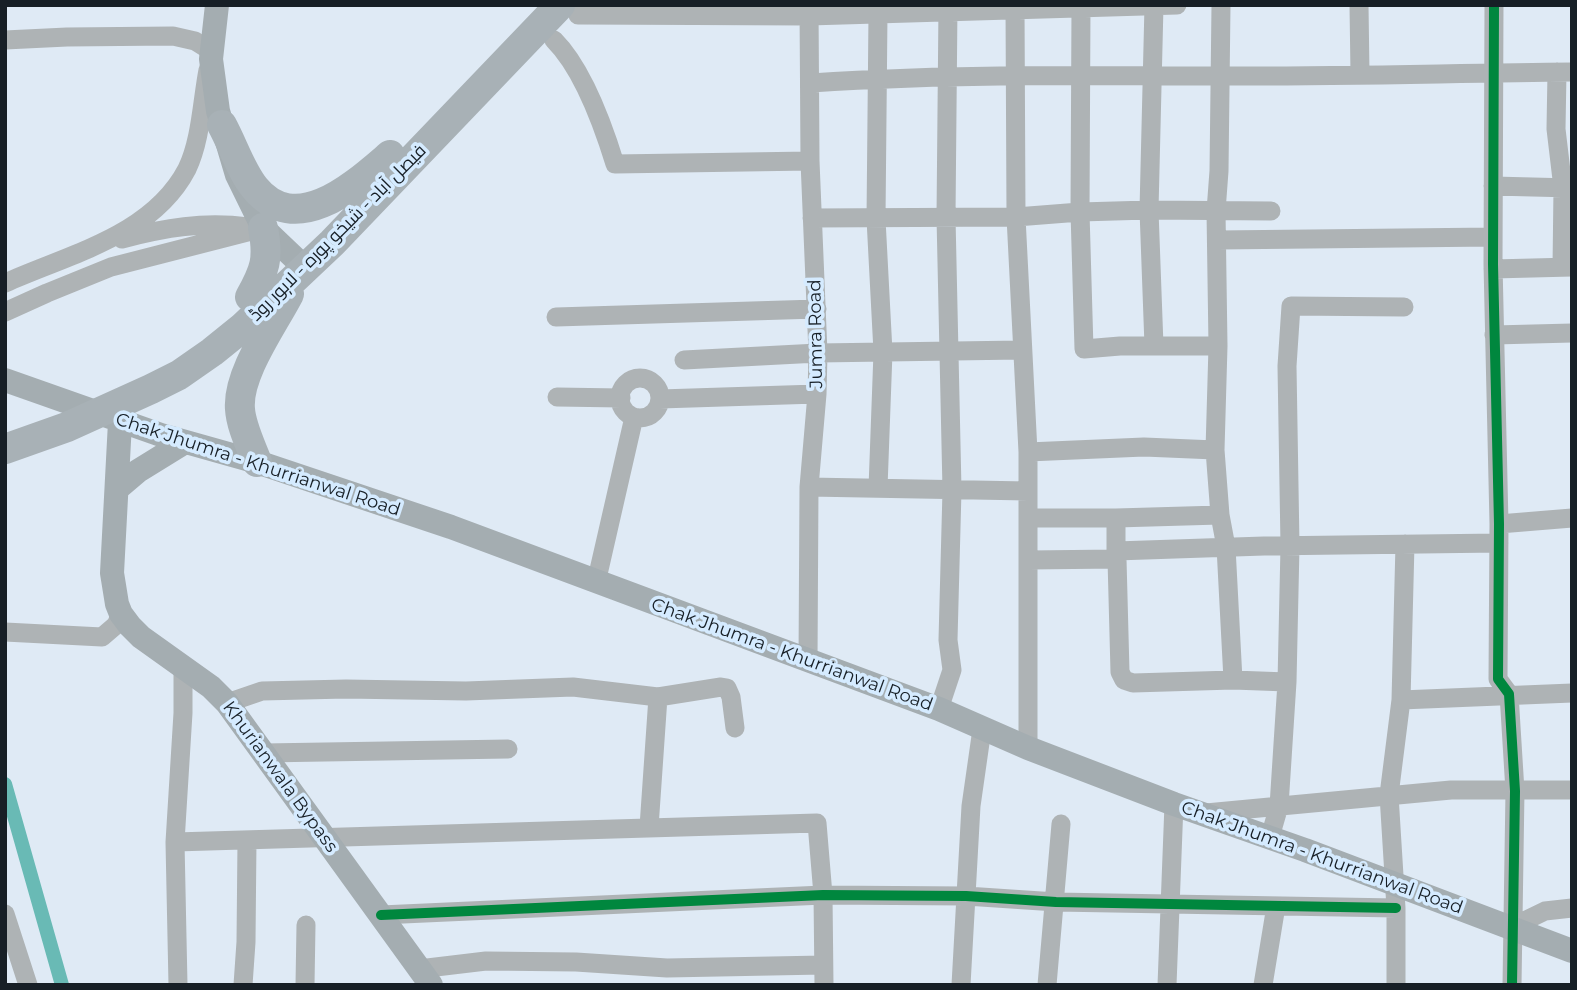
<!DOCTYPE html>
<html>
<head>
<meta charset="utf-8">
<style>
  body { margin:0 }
  #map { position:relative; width:1577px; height:990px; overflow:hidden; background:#dfeaf5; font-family:Montserrat,sans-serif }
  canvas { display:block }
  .frame { position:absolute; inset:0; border:7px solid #171f26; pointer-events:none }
</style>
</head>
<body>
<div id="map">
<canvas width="1577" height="990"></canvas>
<div class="frame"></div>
</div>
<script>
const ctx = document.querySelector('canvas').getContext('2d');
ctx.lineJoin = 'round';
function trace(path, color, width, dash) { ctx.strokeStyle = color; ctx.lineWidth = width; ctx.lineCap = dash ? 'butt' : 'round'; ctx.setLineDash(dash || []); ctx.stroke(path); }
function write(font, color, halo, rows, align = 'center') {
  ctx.font = font + ' Montserrat,Cairo,sans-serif'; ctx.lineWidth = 7; ctx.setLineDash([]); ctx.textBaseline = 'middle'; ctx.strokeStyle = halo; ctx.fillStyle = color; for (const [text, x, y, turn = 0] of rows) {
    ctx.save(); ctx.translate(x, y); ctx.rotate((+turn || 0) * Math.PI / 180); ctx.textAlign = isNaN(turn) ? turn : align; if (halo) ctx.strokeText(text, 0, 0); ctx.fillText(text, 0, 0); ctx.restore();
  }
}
trace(new Path2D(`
  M5,784L62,985`), '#69bab5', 14);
trace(new Path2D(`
  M1015,5L1016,217L1028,452V748
  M1081,5L1080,212L1084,349L1120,346H1218
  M1221,5L1219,171L1216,211L1218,346L1215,450L1220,515L1226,547L1233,680
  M1359,5L1360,74
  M1494,5L1493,264L1499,524L1498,679L1509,694L1515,791L1512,985
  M878,13L876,219L883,352L878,488
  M578,15L809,16L1177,5
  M5,40L67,37L173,36L195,41L211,51
  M554,40C583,69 603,125 615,164L810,161
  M1557,72L1556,129L1563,188L1562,267
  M811,83C946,74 1082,75 1217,76C1335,77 1454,73 1572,72
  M1493,186L1572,188
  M812,218L1016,217L1080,212L1149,210L1271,211
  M122,239C164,228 204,221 248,227
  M1218,240L1493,237
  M1493,269L1572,267
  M5,283C69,254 152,236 187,169C201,140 202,101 208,70
  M5,312L47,293L111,267L263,228
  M556,317L817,309
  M1494,335L1572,333
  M1154,346L1149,210L1154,5
  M684,360L818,353L1021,350
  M620 398a20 20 0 1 1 40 0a20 20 0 1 1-40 0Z
  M557,397L621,398
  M660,399L817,394
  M1028,452L1144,447L1215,450
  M809,487L1028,491
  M1028,518H1116V551
  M1116,518L1220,515
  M1499,524L1572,518
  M1117,559L1120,672L1124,680L1133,683L1233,680L1287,682
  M1029,560L1117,559L1116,551L1264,546L1499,543
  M596,583L634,417
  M5,632L102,637L116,625L121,614
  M808,662L809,487L817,394L818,353L810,161L809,5
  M1401,700L1572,693
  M227,703L262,691L346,689L466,691L573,687L658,697L721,687L727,688L731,697L735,728
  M939,709L952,670L948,640L952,490L946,217L948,5
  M264,753L508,749
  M1206,813L1451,790H1572
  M649,827L658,697
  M1270,837L1279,806L1287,682L1290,546L1287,366L1291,306L1404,307
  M175,842L817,823L823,895L824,985
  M5,914L28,985
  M381,915L823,895L966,896L1056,902L1396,908
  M1512,927L1545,911L1572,908
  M419,969L486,961L576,962L667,968L823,965
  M178,985L175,842L183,713V666
  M243,985L246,942L247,840
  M305,985L306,925
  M961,985L971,806L982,729
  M1047,985L1061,824
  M1167,985L1174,804
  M1263,985L1276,906
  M1396,985V908L1389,795L1401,700L1405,544`), '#aeb3b5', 19);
trace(new Path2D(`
  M217,5L211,59L218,111L237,175L263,228L305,268
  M5,380L161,435L257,462L451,527L939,709L1028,748L1174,804L1305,850L1572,951
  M120,422L112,573L117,604L121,614L130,626L141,637L211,687L227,703L431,985
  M118,488L138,471L185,442`), '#a4adb1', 24);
trace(new Path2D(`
  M222,125C233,145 241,171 255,188C297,239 356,184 390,155
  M250,297C265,270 269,259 263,228
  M5,449L67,427L151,389L179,375L212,352L243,327L332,243L560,5
  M257,462C251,446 241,426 240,409C237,374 273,325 289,294`), '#a8b1b6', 30);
trace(new Path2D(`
  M1494,5L1493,264L1499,524L1498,679L1509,694L1515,791L1512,985
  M381,915L823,895L966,896L1056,902L1396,908`), '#00873e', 10);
write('18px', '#171f26', '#d5ebff', [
  ["فیصل آباد - شیخو پورہ - لاہور روڈ",338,233,-45],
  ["Jumra Road",816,334,-91],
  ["Chak Jhumra - Khurrianwal Road",258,465,18],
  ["Chak Jhumra - Khurrianwal Road",792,655,20],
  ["Khurianwala Bypass",280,777,54],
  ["Chak Jhumra - Khurrianwal Road",1322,858,20]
]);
</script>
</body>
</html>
